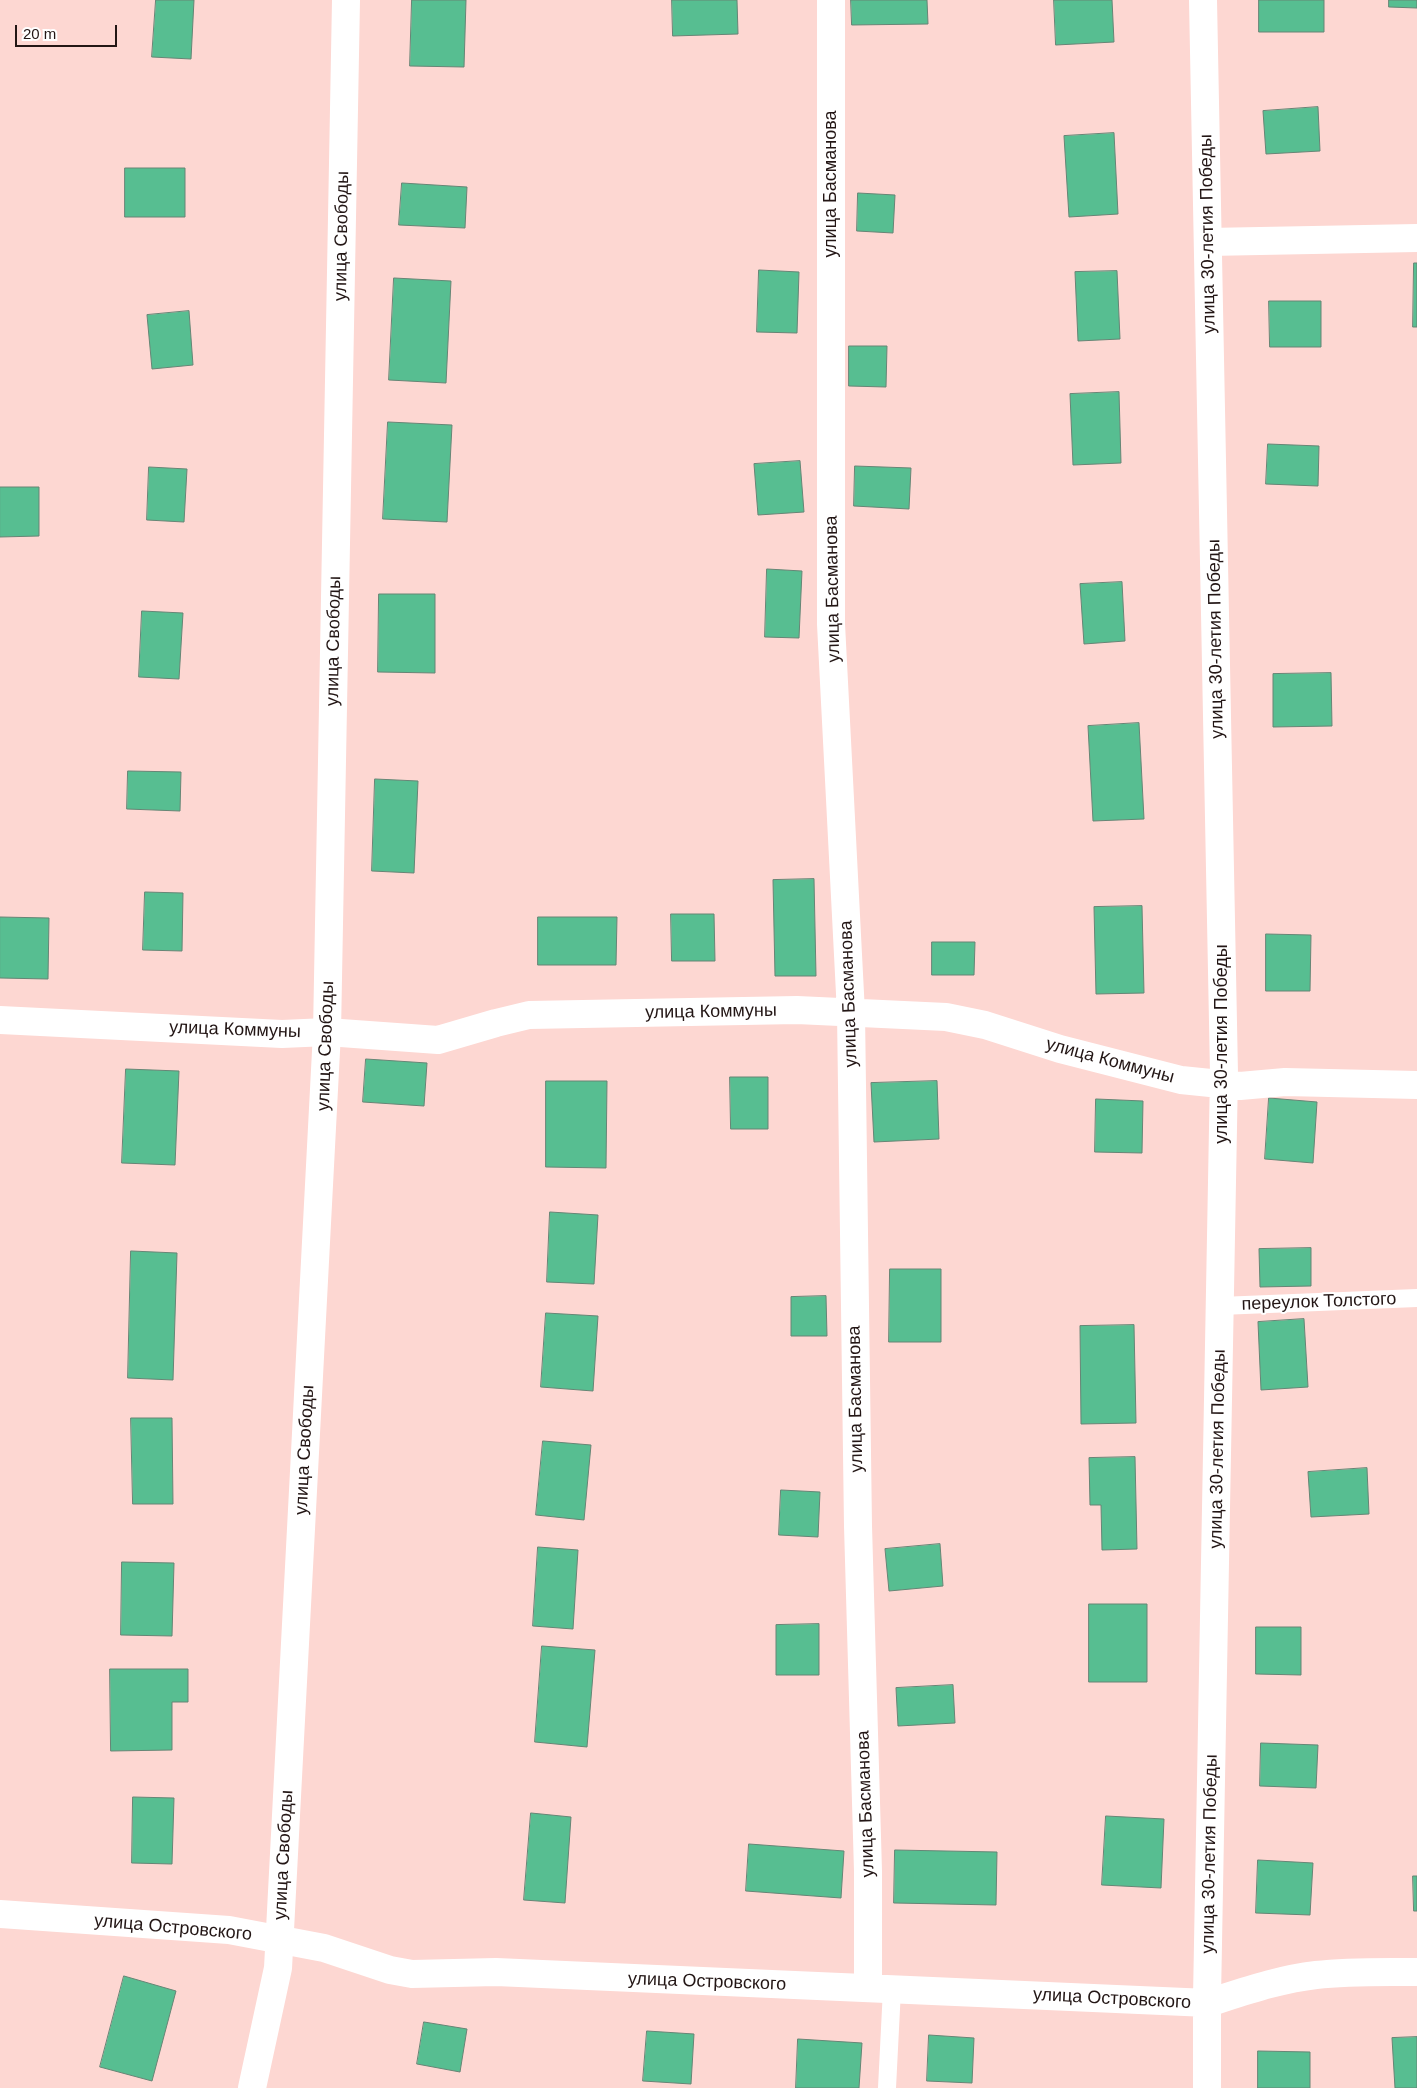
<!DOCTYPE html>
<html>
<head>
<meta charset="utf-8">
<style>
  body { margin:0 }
  #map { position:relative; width:1417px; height:2088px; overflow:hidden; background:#fdd7d2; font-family:Helvetica,sans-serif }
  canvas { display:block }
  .scale { position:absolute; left:15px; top:25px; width:102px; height:22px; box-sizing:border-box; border:2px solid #231615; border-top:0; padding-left:6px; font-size:15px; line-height:18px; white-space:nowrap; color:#231615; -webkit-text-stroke:4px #fff; paint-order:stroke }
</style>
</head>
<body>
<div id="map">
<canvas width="1417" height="2088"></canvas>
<div class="scale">20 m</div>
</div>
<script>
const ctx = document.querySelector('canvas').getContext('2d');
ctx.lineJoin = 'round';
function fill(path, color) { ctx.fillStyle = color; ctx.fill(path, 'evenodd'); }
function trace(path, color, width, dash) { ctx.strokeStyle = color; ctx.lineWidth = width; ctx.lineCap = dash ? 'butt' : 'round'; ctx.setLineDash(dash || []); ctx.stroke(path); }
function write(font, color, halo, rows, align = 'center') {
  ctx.font = font + ' Helvetica,sans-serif'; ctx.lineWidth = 4; ctx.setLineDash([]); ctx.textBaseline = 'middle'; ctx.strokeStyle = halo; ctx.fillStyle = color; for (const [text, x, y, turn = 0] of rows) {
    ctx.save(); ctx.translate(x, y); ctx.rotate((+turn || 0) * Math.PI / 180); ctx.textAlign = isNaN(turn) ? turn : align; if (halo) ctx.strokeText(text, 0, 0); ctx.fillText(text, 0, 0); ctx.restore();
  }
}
const building = new Path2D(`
  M156,0H194L191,59L152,57Z
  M412,0H466L464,67L410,66Z
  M672,0H737L738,34L673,36Z
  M851,0H927L928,24L852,25Z
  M1054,0H1112L1114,42L1056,45Z
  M1259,0H1324V32H1259Z
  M1389,0H1417V8L1389,7Z
  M1318,107L1320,151L1266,154L1263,111Z
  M1114,133L1118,214L1069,217L1064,136Z
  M125,168H185V217H125Z
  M402,183L467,187L465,228L399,225Z
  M858,193L895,195L893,233L857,231Z
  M1414,263H1417V327H1413Z
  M759,270L799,272L797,333L757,332Z
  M1117,271L1120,339L1078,341L1075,272Z
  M394,278L451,281L446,383L389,380Z
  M1269,301H1321V347H1270Z
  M189,311L193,365L152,369L147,315Z
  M849,346H887L886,387L849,386Z
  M1119,392L1121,463L1073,465L1070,394Z
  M388,422L452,425L447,522L383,519Z
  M1268,444L1319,446L1318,486L1266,484Z
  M800,461L804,512L758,515L754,464Z
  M855,466L911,468L909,509L854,506Z
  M149,467L187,469L184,522L147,520Z
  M0,487H39V536L0,537Z
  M767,569L802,571L799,638L765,637Z
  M1122,582L1125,641L1084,644L1080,584Z
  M379,594H435V673L378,672Z
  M142,611L183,613L179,679L139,677Z
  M1331,673L1332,726L1273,727V674Z
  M1139,723L1144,819L1093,821L1088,726Z
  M128,771L181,772L180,811L127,809Z
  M375,779L418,781L414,873L372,871Z
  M814,879L816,976H775L773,880Z
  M145,892L183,893L182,951L143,950Z
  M1142,906L1144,993L1096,994L1094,907Z
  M671,914H714L715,961H672Z
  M0,917L49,918L48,979L0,978Z
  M538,917H617L616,965H538Z
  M1266,934L1311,935L1310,991H1266Z
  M932,942H975L974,975H932Z
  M366,1059L427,1063L424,1106L363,1102Z
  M126,1069L179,1071L175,1165L122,1163Z
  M730,1077H768V1129H731Z
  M546,1081H607L606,1168L546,1167Z
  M937,1081L939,1139L874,1142L871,1083Z
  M1269,1098L1317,1102L1313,1163L1265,1159Z
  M1096,1099L1143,1101L1142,1153L1095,1152Z
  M550,1212L598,1215L594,1284L547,1282Z
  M1311,1248V1286L1260,1287L1259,1249Z
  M131,1251L177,1253L173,1380L128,1378Z
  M890,1269H941V1342H889Z
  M826,1296L827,1336H791V1297Z
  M546,1313L598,1316L593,1391L541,1387Z
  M1304,1319L1308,1387L1261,1390L1258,1322Z
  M1134,1325L1136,1423L1081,1424L1080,1326Z
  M131,1418H172L173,1504H133Z
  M543,1441L591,1445L584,1520L536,1515Z
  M1135,1457L1137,1549L1102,1550L1101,1505H1090L1089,1458Z
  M1367,1468L1369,1514L1311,1517L1308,1472Z
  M781,1490L820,1492L818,1537L779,1535Z
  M940,1544L943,1586L889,1591L885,1549Z
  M538,1547L578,1550L573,1629L533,1626Z
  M122,1562L174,1563L172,1636L121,1635Z
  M1089,1604H1147V1682H1089Z
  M819,1624V1675H776V1625Z
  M1256,1627H1301V1675L1256,1674Z
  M542,1646L595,1650L587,1747L535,1742Z
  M110,1669H188V1702H172V1750L111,1751Z
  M953,1685L955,1723L898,1726L896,1688Z
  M1261,1743L1318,1745L1316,1788L1260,1786Z
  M133,1797L174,1798L172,1864L132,1863Z
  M531,1813L571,1817L565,1903L524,1900Z
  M1106,1816L1164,1819L1161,1888L1102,1885Z
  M749,1844L844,1851L841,1898L746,1891Z
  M895,1850L997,1852L996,1905L894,1903Z
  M1258,1860L1313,1863L1310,1915L1256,1913Z
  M1413,1876H1417V1911H1414Z
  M124,1976L176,1991L152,2081L100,2067Z
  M424,2022L467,2029L460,2072L417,2064Z
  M647,2031L694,2034L691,2084L643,2081Z
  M929,2035L974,2038L972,2083L927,2081Z
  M1417,2037V2088H1395L1392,2038Z
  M798,2039L862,2043L859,2088H796Z
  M1258,2051L1310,2052V2088H1258Z`);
fill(building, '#57be91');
trace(building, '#668575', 1);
trace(new Path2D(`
  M1220,1306L1417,1298
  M887,2088L892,1989`), '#fff', 18);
trace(new Path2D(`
  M831,0V624L851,1013L858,1526L868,1871V1988
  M1203,0L1224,1073L1207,1997V2088
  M1208,242L1417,238
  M0,1020L282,1034L327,1032L438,1040L496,1023L529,1015L797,1010L946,1017L985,1025L1060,1049L1181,1080L1240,1086L1285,1082L1417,1085
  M0,1914L229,1930L324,1948L390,1970L412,1974L496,1972L1208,2003C1243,1992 1280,1979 1316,1975C1350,1971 1384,1972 1417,1972`), '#fff', 28);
trace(new Path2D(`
  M252,2088L278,1968L327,1032L346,0`), '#fff', 28);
write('18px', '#231615', '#fff', [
  ["улица Басманова",831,184,-90],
  ["улица 30-летия Победы",1208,234,-91],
  ["улица Свободы",342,236,-89],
  ["улица Басманова",833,589,-91],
  ["улица 30-летия Победы",1216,639,-91],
  ["улица Свободы",334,641,-89],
  ["улица Басманова",849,994,-92],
  ["улица Коммуны",711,1012,-1],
  ["улица Коммуны",235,1030,2],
  ["улица 30-летия Победы",1222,1044,-90],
  ["улица Свободы",326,1046,-88],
  ["улица Коммуны",1110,1061,15],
  ["переулок Толстого",1319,1302,-2],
  ["улица Басманова",856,1399,-91],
  ["улица 30-летия Победы",1218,1449,-89],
  ["улица Свободы",305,1450,-87],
  ["улица Басманова",866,1804,-92],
  ["улица 30-летия Победы",1210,1854,-89],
  ["улица Свободы",284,1855,-87],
  ["улица Островского",173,1928,5],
  ["улица Островского",707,1982,2],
  ["улица Островского",1112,1999,3]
]);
</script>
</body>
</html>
